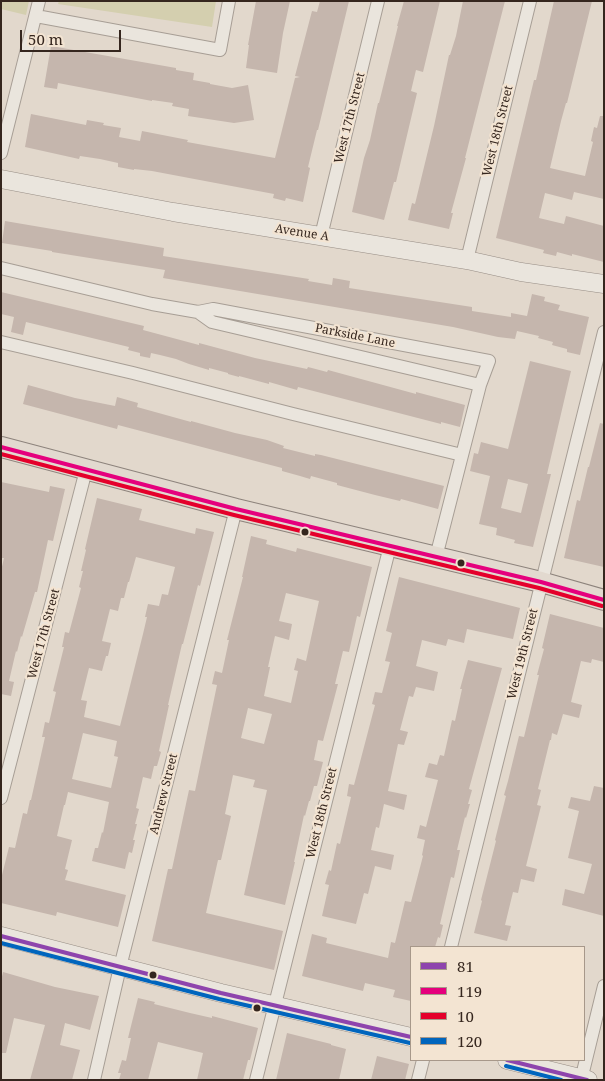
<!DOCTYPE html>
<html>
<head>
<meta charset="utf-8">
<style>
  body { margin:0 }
  #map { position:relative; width:605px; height:1081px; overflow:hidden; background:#e2d8cc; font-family:"Noto Serif",serif }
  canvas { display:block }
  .frame { position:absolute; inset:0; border:2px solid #35261e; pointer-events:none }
  .legend { position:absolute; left:410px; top:946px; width:175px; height:115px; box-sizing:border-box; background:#f3e4d2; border:1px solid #a7988a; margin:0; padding:6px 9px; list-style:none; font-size:15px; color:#35261e }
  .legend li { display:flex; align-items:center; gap:10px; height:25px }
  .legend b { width:25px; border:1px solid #a7988a }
  .scale { position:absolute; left:20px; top:30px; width:101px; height:22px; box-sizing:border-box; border:2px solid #35261e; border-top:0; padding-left:6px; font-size:15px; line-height:18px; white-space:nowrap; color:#35261e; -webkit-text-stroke:4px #f3e4d2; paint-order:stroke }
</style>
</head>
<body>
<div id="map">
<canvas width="605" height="1081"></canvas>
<div class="frame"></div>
<ul class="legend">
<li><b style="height:6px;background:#8e44ad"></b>81</li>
<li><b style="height:6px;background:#e5007d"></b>119</li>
<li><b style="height:6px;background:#e4002b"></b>10</li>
<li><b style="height:6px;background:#0065bd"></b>120</li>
</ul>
<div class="scale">50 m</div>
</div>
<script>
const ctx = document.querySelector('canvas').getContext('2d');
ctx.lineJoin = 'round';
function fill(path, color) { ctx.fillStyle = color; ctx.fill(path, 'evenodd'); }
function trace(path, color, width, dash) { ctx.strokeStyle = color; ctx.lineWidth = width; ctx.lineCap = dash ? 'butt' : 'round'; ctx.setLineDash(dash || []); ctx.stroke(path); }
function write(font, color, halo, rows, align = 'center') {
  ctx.font = font + ' "Noto Serif",serif'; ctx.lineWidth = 4.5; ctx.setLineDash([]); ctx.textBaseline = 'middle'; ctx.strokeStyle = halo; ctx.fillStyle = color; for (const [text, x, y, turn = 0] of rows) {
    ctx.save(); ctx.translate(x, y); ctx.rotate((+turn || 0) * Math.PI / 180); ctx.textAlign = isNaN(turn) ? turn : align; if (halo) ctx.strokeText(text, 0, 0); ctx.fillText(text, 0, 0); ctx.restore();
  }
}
fill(new Path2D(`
  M1,1H29L26,15L1,9Z
  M59,1H216L212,27L58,4Z`), '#d4cfaf');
fill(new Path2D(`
  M256,1H290L283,33L277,73L246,68L249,45H248Z
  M320,1H349L318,130H317L308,167L310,168L303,202L286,198L285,201L273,198L274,194L152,171L134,169V170L118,167V163L100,159L80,156L79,159L25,147L31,114L86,125L87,120L104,123L103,125L121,128L119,137L140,141L142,131L188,140L187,142L275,158L295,78L300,77L295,76L312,11L317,12Z
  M404,1H440L423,72L416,70L411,91L417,93L396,182H394L384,220L352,212L364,158L370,140L378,103H379L398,26H397Z
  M463,1H505L465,158H466L451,213H453L449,229L408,220L412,203L415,204L434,126L449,55H450L456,36Z
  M554,1H592L567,103H566L561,121L550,168L585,176L593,142L591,141L594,127L597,128L600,116H604V199L574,192L572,200L545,193L539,218L564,224L566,216L604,226V262L572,254V256L557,252L556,256L543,253L544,250L496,238L534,80H536Z
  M51,46L176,68V70L194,73L193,80L210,83V84L232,88L248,85L254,120L234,123L188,116L189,109L172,106L173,103L152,100V101L58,83L57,89L44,87Z
  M5,221L164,248L163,256L309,279L308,281L332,285L333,278L350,281L349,288L472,307V311L511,317V313L527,316L532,294L545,297L544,301L560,305L558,310L589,317L580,355L567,352V349L552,345L553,342L538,338L539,336L517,331L515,339L498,337L453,327L163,278L165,270L52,252V251L2,243Z
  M1,292L144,326L143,330L199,345V343L255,358L307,369L308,367L327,372L328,370L416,394V392L465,405L460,427L441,422V424L298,387L297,390L269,382V384L239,376V377L228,374V373L209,368V370L189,364L176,359L160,355L151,353L150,358L140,356V353L128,350L129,347L26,322L23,335L11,332L14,317L1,314Z
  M530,361L571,371L547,474H551L533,547L514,543L515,540L496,535L497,528L479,524L490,476L470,471L474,453L478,454L481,442L508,449ZM508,479L528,484L521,513L501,508Z
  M28,385L75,398L115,406L117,397L138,403L137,407L191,422V421L235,433L267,440L284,446L283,448L315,456V454L321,455L444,486L438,509L401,499L400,501L375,495L337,485V483L311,476L310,479L300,476L282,471V468L118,425L117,429L23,404Z
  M600,423L604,424V567L564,558L577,500L580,501L588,467H589Z
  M1,482L49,492L50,486L65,489L53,541L48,540L37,592H35L22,637L21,636L17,652L16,651L9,681L14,682L11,696L1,694V571L4,558H1Z
  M97,498L142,509L139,520L195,534L196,528L214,532L200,586L198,585L183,644H182L168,705H169L159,751L161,752L157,766H154L151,779L143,777L136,808L139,809L135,824H137L133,840H135L132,853L129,852L125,869L92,861L95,848H98L102,832L103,833L109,802L68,792L65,805H64L57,836L72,840L65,869L68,870L65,880L126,895L118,927L57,912L56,916L1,903V879L9,847L15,848L23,813L27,814L30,800H31L45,737H42L45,722L49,723L56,692L53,691L64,647H62L65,632L69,633L81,588L79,587L83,571H81L86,550L85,549ZM136,557L175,567L168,595L162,594L159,606L148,604L145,617H147L143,634L120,726L84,717L87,701L81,700L89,668L102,671L106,656H108L111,643L102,641L110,609L118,611L121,598H124L128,582H129ZM83,733L117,741L114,756L118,757L111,788L72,779Z
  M251,536L267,540L266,544L296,552L297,548L372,567L360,617L357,616L349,652L343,651L335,684H338L323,741L318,740L314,760L323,762L317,786H314L310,801H309L305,816L304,815L294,862H295L285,905L244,895L267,790L253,787L255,780L233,775L225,814L231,816L221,860H218L206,913L283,931L274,970L152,941L168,869H172L189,790L195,791L217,685L212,684L215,671L222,673L229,640H227L243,577H242ZM286,593L319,601L306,661L297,658L294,670L298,671L291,703L264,696L270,667H268L275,636L289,640L292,624L279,621ZM248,708L272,714L264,744L241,738Z
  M399,577L520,608L513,639L467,629L464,643L448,639L446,646L422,640L416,666L438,672L434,691L416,687L413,697L409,696L400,730L408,732L404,745L398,744L388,791L407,795L404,810L384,804L379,828L376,827L371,850L394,855L391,870L375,866L368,894L364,893L356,924L322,916L329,885L325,884L329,870L331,871L337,843L340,844L351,797L347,796L349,784L354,785L375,705L372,704L375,692L382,693L390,662L385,661L392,633L386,631Z
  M550,614L604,628V662L592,659L591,663L581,661L571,702L582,705L579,718L563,714L557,735L552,733L551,740H550L538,789L541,790L537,805L541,806L526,866L537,869L534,882L521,879L518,893L513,892L505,925L511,926L507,941L474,933L482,901L481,900L496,841L495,840L506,796L504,795L508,781L519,736L524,737L539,675H537L544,649L542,648Z
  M468,660L502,668L469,789L472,790L468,804H470L466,818L465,817L457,850H460L454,878L451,877L440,924L443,925L440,938L438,937L435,947H411V1001L393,997L395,990L365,983L363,991L302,976L312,934L327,938L326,943L388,958L391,942L395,943L405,901L411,902L423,856L422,855L425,840L417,838L420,825L426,827L438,780L425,777L429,763L437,765L440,755L444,756L452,720L455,721L462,689H460Z
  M594,786L604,788V916L562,905L565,889L584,894L592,864L568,858L579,811L568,808L571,797L590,801Z
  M3,972L55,987L99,996L90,1030L65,1023L60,1045L80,1050L72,1080H30L45,1025L14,1018L6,1053H1V981Z
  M138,998L155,1002L154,1004L190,1013L212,1018V1016L258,1028L250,1060H248L243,1080H197L203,1053L158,1042L148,1080H119L121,1073H118L122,1060L126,1061L131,1038H128Z
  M287,1033L331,1044V1045L346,1049L339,1080H276Z
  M377,1056L409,1064L405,1080H371Z`), '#c5b6ad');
const street = new Path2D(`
  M36,16L220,50L229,1
  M1,153L39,1
  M321,236L378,1
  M467,260L530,1
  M1,268L152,304L198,312L213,309L489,361L480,385L436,557
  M198,312L212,322L480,385
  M1,342L133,373L293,414L462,455
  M1,798L86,470
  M451,947L604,332
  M94,1080L120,967L236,509
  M256,1080L390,546
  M418,1080L423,1060
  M581,1080L604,986`);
const secondary = new Path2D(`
  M1,179L173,212L467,260L521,272L604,284
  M1,936L221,993L411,1037
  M507,1060L588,1080`);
const primary = new Path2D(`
  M1,447L236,509L541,582L604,600`);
trace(street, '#a79e95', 14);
trace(secondary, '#978d85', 19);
trace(primary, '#8d837c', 22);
trace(street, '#eae5dd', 12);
trace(secondary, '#eae5dd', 18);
trace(primary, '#e2d9cf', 20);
trace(new Path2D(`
  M1,936L221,993L411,1037
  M507,1060L587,1080`), '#8e44ad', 4);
trace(new Path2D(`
  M1,447L236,509L541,582L604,600`), '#e5007d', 4);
trace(new Path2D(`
  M1,454L234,515L539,588L602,606`), '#e4002b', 4);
trace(new Path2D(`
  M1,943L219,999L410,1043
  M506,1066L561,1080`), '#0065bd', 4);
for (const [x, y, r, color] of [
  [305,532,4.5,"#35261e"],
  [461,563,4.5,"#35261e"],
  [153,975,4.5,"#35261e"],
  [257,1008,4.5,"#35261e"]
]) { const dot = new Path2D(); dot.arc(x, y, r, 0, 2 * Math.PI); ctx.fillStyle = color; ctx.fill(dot); trace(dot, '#f3e4d2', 2); }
write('12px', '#35261e', '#f3e4d2', [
  ["West 17th Street",350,118,-76],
  ["West 18th Street",498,131,-76],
  ["Avenue A",302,233,9],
  ["Parkside Lane",355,336,11],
  ["West 17th Street",44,634,-75],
  ["West 19th Street",523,654,-76],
  ["Andrew Street",164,794,-76],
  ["West 18th Street",322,813,-76]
]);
</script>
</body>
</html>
